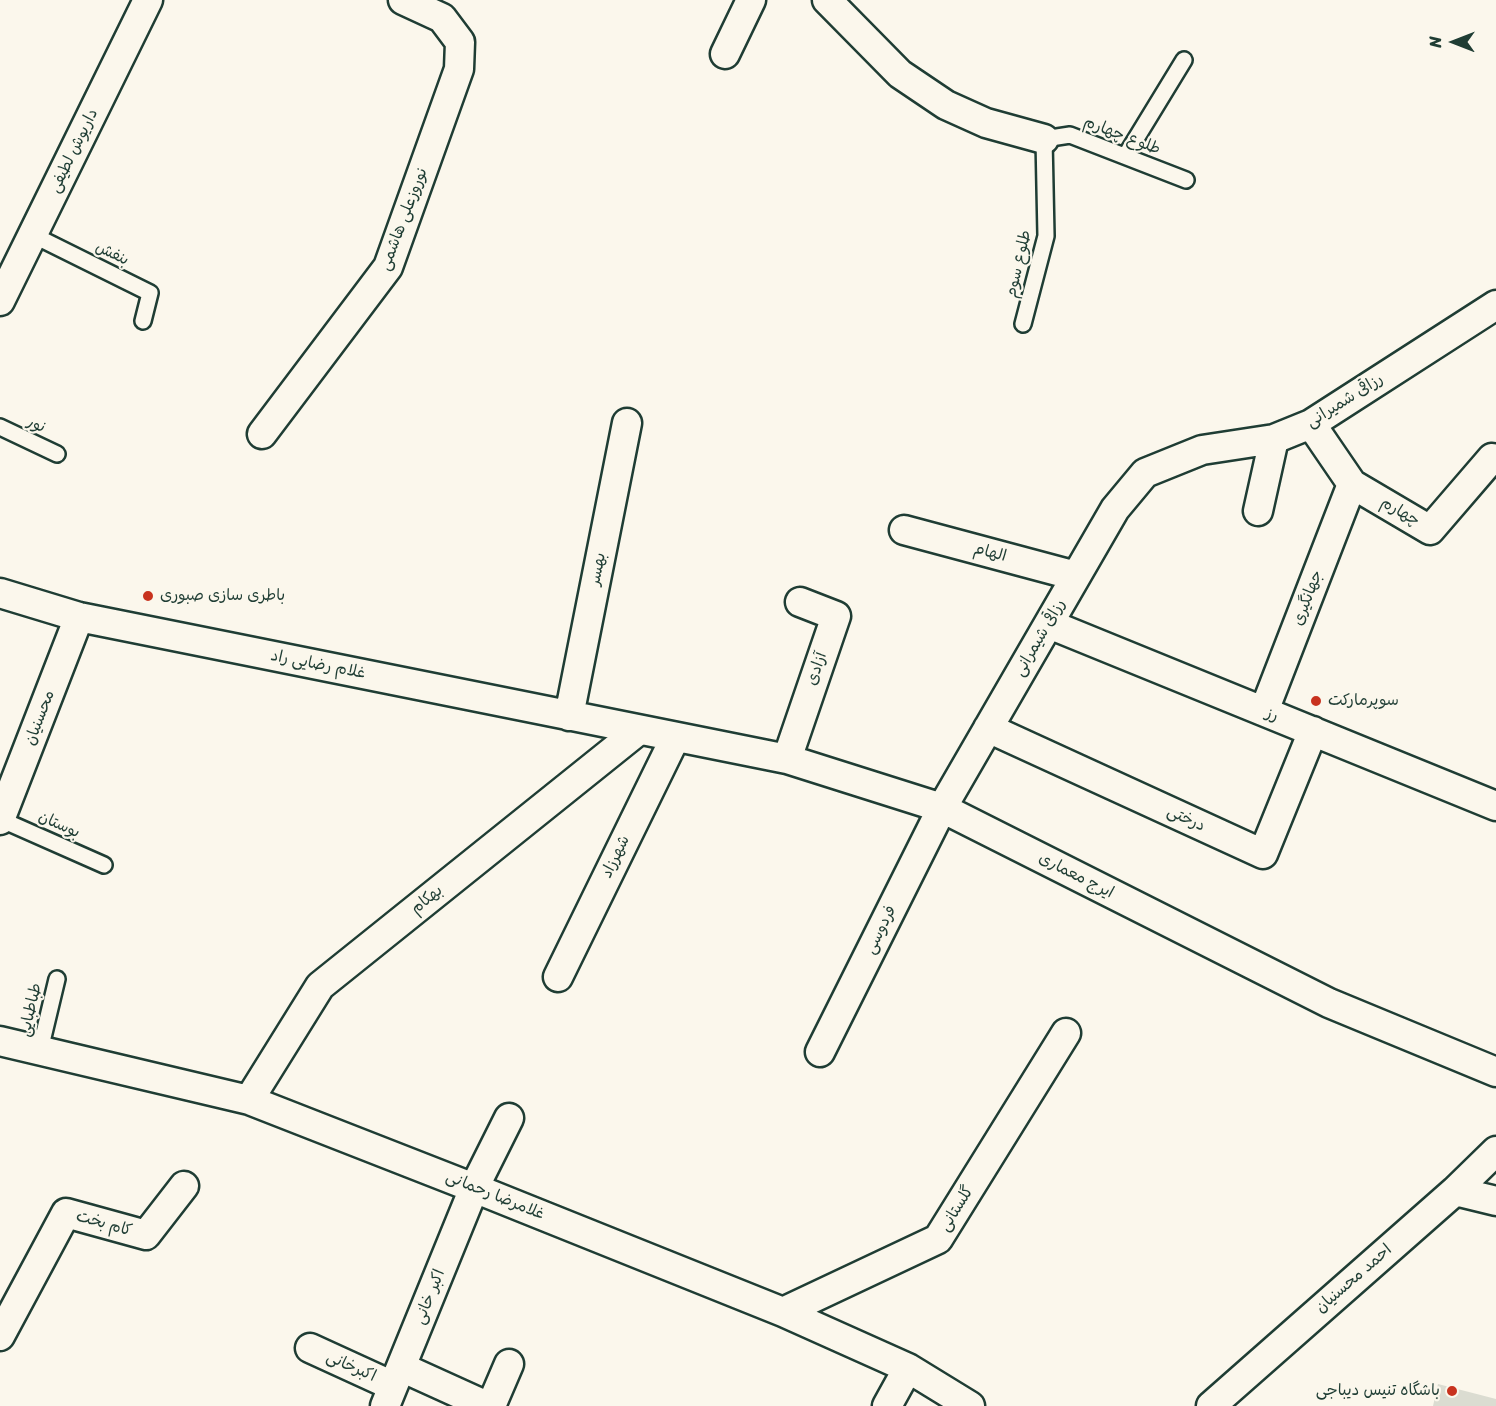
<!DOCTYPE html>
<html>
<head>
<meta charset="utf-8">
<style>
  body { margin:0 }
  #map { position:relative; width:1496px; height:1406px; overflow:hidden; background:#fbf7ec; font-family:Sriracha,sans-serif }
  canvas { display:block }
  .north { position:absolute; left:1424px; top:12px; width:60px; height:60px; -webkit-text-stroke:4px #fbf7ec; paint-order:stroke; rotate:270deg; font-size:16px; font-weight:700; line-height:24px; text-align:center; color:#1f3d34 }
  .north::after { content:''; display:block; margin:auto; width:21px; height:27px; background:#1f3d34; clip-path:polygon(50% 0,100% 100%,50% 72%,0 100%) }
</style>
</head>
<body>
<div id="map">
<canvas width="1496" height="1406"></canvas>
<div class="north">N</div>
</div>
<script>
const ctx = document.querySelector('canvas').getContext('2d');
ctx.lineJoin = 'round';
function fill(path, color) { ctx.fillStyle = color; ctx.fill(path, 'evenodd'); }
function trace(path, color, width, dash) { ctx.strokeStyle = color; ctx.lineWidth = width; ctx.lineCap = dash ? 'butt' : 'round'; ctx.setLineDash(dash || []); ctx.stroke(path); }
function write(font, color, halo, rows, align = 'center') {
  ctx.font = font + ' Sriracha,"Playpen Sans Arabic",sans-serif'; ctx.lineWidth = 4.5; ctx.setLineDash([]); ctx.textBaseline = 'middle'; ctx.strokeStyle = halo; ctx.fillStyle = color; for (const [text, x, y, turn = 0] of rows) {
    ctx.save(); ctx.translate(x, y); ctx.rotate((+turn || 0) * Math.PI / 180); ctx.textAlign = isNaN(turn) ? turn : align; if (halo) ctx.strokeText(text, 0, 0); ctx.fillText(text, 0, 0); ctx.restore();
  }
}
fill(new Path2D(`
  M1438,1384L1496,1399V1406H1433Z`), '#dbdcd1');
const service = new Path2D(`
  M1126,155L1184,60
  M33,235L150,293L143,321
  M1023,324L1046,236L1044,139L1070,135L1186,180
  M0,427L57,454
  M0,819L104,865
  M40,1050L57,979`);
const minor = new Path2D(`
  M827,0L900,74L946,105L986,123L1044,139
  M725,54L751,0
  M0,301L148,0
  M1311,424L1352,484L1430,530L1492,458
  M262,434L388,267L459,69L460,42L442,18L403,0
  M1258,511L1274,439
  M904,530L1076,576
  M0,593L79,617L787,759L942,808L1329,1003L1496,1072
  M1049,624L1496,806
  M1264,711L1352,484
  M569,716L627,423
  M988,728L1263,854L1313,731
  M787,759L836,616L800,602
  M0,820L79,617
  M558,977L675,738
  M0,1041L249,1100L474,1188L783,1312L908,1368L970,1406
  M820,1052L942,808L1115,509L1145,473L1202,450L1274,439L1311,424L1496,305
  M249,1100L320,986L639,730
  M1455,1191L1496,1201
  M783,1312L938,1239L1066,1033
  M0,1336L66,1213L146,1235L184,1186
  M310,1348L393,1386
  M401,1367L487,1406
  M385,1406L474,1188L509,1118
  M491,1406L509,1364
  M887,1406L908,1368
  M1211,1406L1455,1191L1496,1151`);
trace(service, '#1f3d34', 20);
trace(minor, '#1f3d34', 33);
trace(service, '#fbf7ec', 15);
trace(minor, '#fbf7ec', 28);
for (const [x, y, r, color] of [
  [148,596,6,"#c8321e"],
  [1316,701,6,"#c8321e"],
  [1452,1391,6,"#c8321e"]
]) { const dot = new Path2D(); dot.arc(x, y, r, 0, 2 * Math.PI); ctx.fillStyle = color; ctx.fill(dot); trace(dot, '#fbf7ec', 2); }
write('16px', '#1f3d34', '#fbf7ec', [
  ["طلوع چهارم",1122,136,21],
  ["داریوش لطیفی",74,151,-64],
  ["نوروزعلی هاشمی",404,219,-69],
  ["بنفش",112,254,26],
  ["طلوع سوم",1019,264,-77],
  ["رزاقی شمیرانی",1345,401,-32],
  ["نور",36,425,25],
  ["چهارم",1400,512,30],
  ["الهام",990,553,15],
  ["بهسر",598,569,-79],
  ["جهانگیری",1308,598,-69],
  ["رزاقی شیمرانی",1040,638,-60],
  ["غلام رضایی راد",318,665,11],
  ["آزادی",817,669,-71],
  ["رز",1272,715,22],
  ["محسنیان",40,718,-69],
  ["درختی",1186,819,25],
  ["بوستان",59,825,24],
  ["شهرزاد",616,857,-64],
  ["ایرج معماری",1076,876,27],
  ["بهکام",427,900,-39],
  ["فردوسی",881,930,-64],
  ["طباطبایی",31,1010,-77],
  ["غلامرضا رحمانی",495,1196,22],
  ["گلستانی",957,1209,-58],
  ["کام بخت",104,1224,16],
  ["احمد محسنیان",1354,1279,-41],
  ["اکبر خانی",430,1297,-68],
  ["اکبرخانی",351,1367,24]
]);
write('16px', '#1f3d34', '#fbf7ec', [
  ["باطری سازی صبوری",160,596],
  ["سوپرمارکت",1328,701],
  ["باشگاه تنیس دیباجی",1440,1391,"right"]
], 'left');
</script>
</body>
</html>
